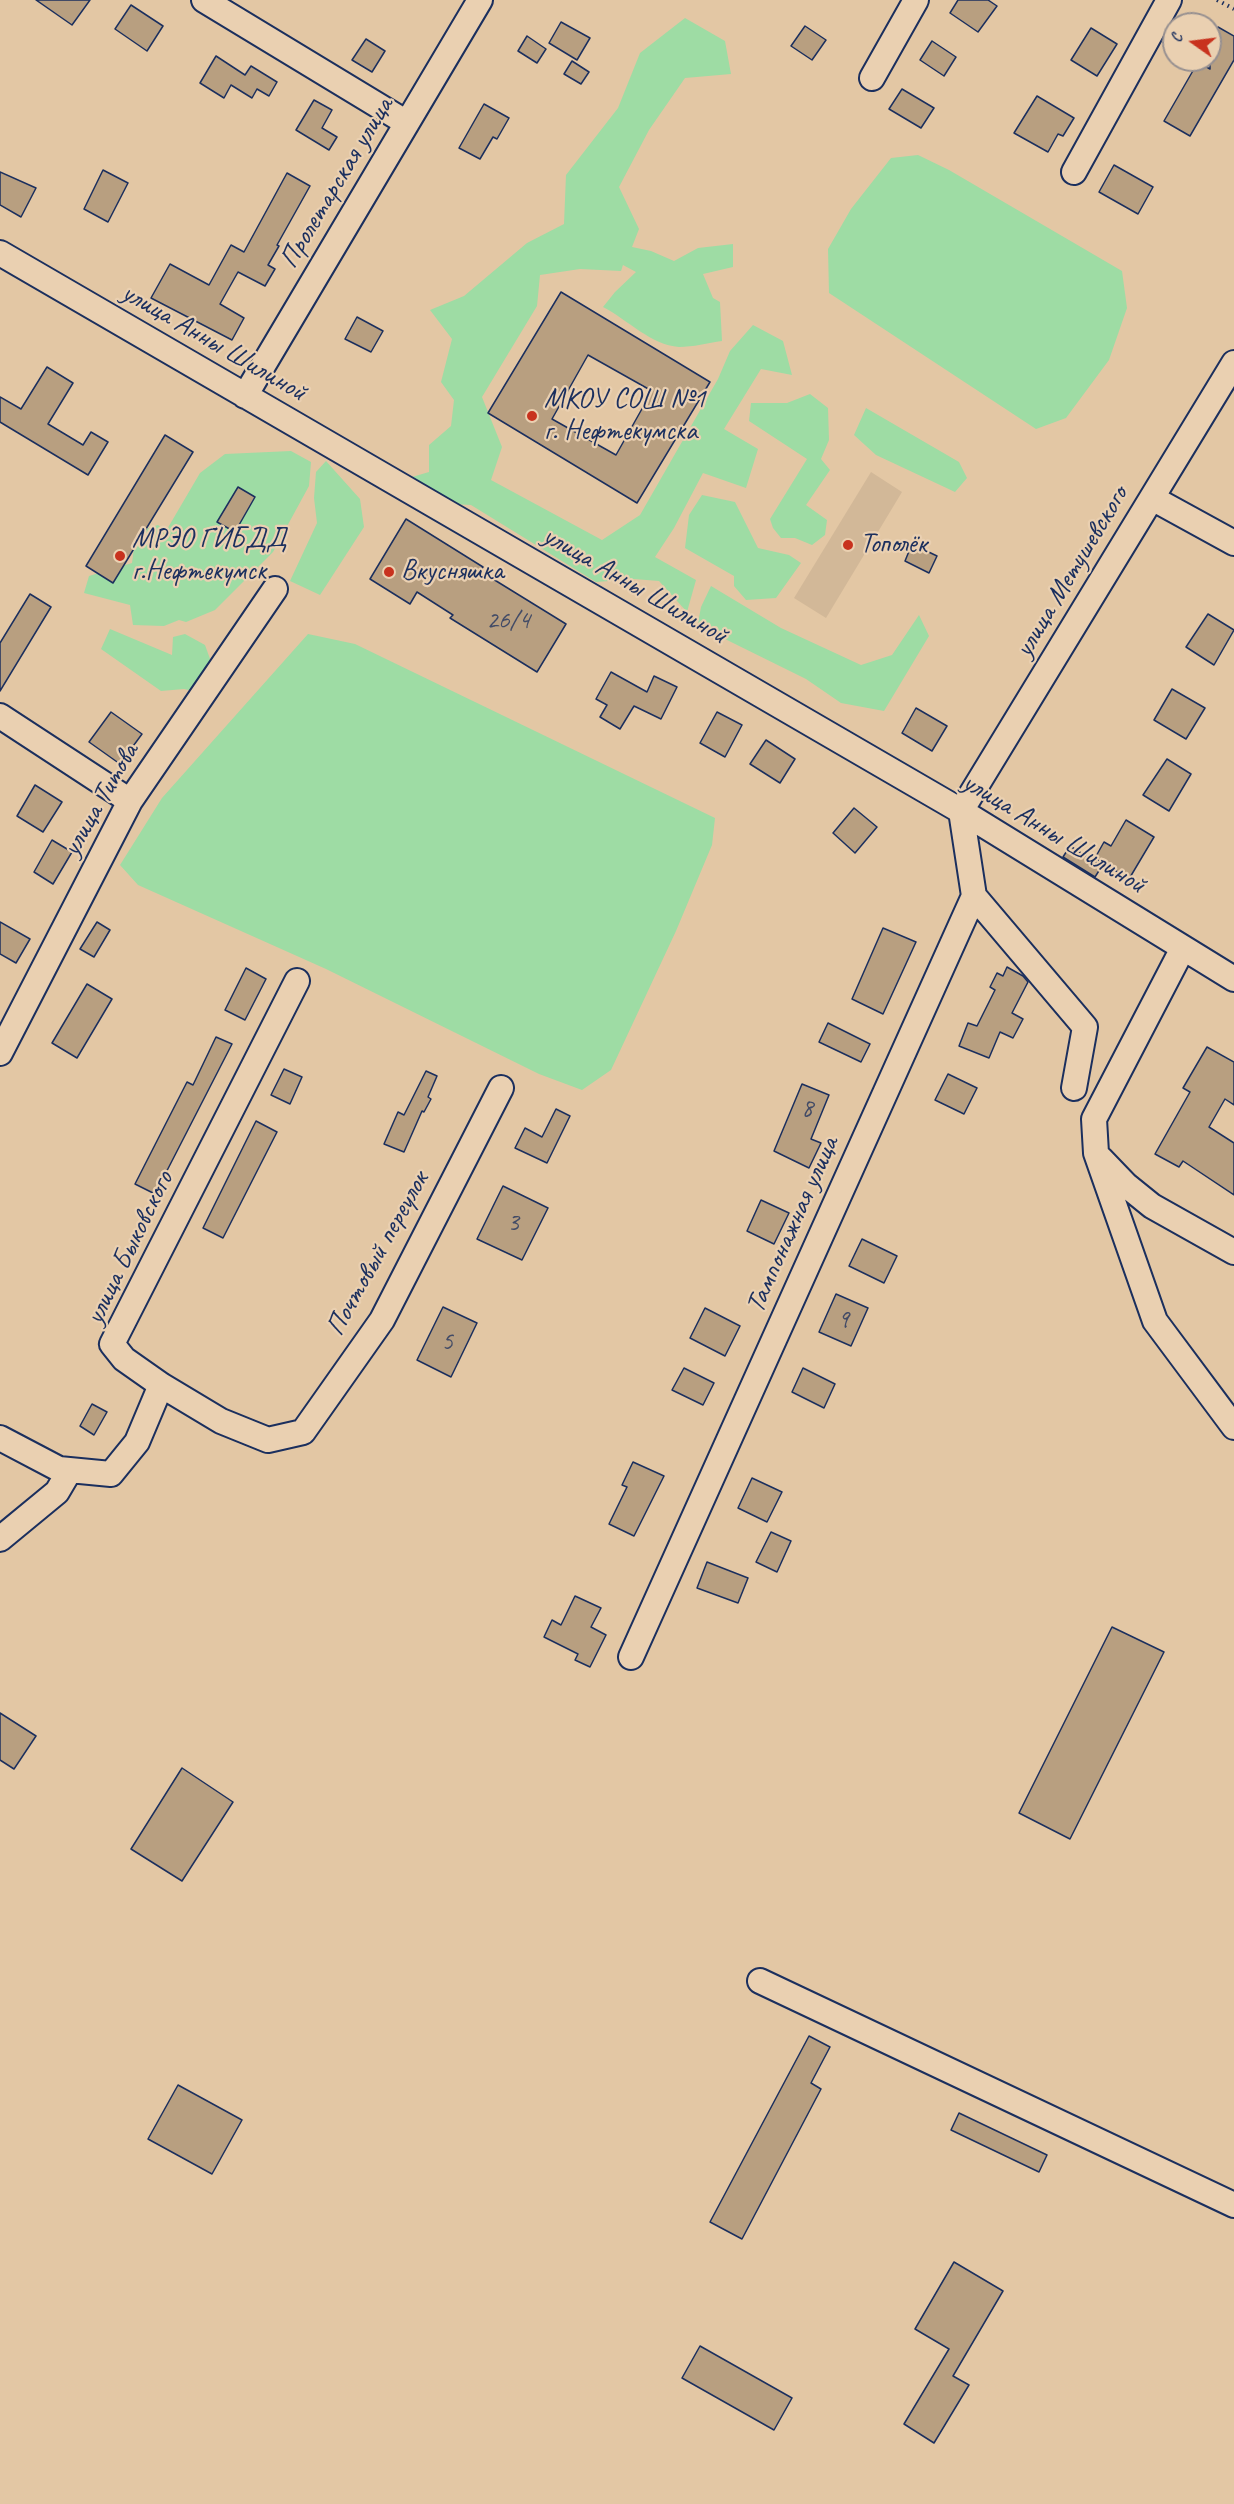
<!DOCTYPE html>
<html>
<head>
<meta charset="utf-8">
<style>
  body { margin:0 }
  #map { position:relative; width:1234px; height:2504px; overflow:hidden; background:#e3c7a4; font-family:Caveat,sans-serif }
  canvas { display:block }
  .north { position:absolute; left:1162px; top:12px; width:60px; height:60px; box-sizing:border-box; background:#ead0b1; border:2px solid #979090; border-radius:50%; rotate:284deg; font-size:16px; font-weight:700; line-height:24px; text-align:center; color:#1b2f5e }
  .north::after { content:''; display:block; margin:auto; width:21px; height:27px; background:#c8321e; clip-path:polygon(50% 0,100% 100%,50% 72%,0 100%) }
</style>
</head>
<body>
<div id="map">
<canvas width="1234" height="2504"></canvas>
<div class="north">С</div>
</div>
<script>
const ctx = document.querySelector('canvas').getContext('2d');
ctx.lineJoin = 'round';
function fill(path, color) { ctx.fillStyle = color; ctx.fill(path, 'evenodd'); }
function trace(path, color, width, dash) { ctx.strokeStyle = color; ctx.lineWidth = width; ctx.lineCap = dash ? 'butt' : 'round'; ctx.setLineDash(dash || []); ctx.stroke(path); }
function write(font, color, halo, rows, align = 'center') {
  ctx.font = font + ' Caveat,sans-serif'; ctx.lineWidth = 4.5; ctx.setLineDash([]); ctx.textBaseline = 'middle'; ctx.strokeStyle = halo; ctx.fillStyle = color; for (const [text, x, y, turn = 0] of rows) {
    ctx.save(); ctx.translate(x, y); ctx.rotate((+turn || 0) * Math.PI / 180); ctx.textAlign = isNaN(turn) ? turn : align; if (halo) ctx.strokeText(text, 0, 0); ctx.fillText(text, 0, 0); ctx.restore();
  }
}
fill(new Path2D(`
  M871,472L902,492L826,618L794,598Z`), '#d2b898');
fill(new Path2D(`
  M685,18L725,41L731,74L685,78L649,130L619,187L639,229L632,247L651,251L674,261L698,248L733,244V267L703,274L713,298L720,302L722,341C708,343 693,347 679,347C651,345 628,320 603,307L615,292L636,272L623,265L621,271L580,269L540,275L537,306L482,397L502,447L491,480L602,540L640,515L718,379L730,351L753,325L783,341L792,375L761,369L724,429L758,449L746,488L703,473L674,528L655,557L696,580L687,612L659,581L634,579L596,582L471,505L452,504L412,477L429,472V445L451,426L454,400L441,382L452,339L430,310L464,296L527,243L564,224L566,175L618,108L640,53Z
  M918,155L949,170L1122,271L1127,308L1109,360L1066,418L1036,429L829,293L828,249L851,209L891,158Z
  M810,394L828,408L829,440L821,459L830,470L806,505L827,520L825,535L812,545L795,538H781L773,528L770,519L807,459L749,421L751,403H787Z
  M866,408L959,462L967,478L955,492L876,455L854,435Z
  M291,451L311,462L309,486L273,552L215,610L186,622L179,620L164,626L133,625L130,605L84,593L89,576L132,563L136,532L158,525L166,531L200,473L225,454ZM238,487L255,497L235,532L217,522Z
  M326,461L360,499L364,527L320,595L290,581L317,523L314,498L316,472Z
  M702,495L735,502L758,548L789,555L801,563L776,598L746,600L734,586V576L685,548L689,515Z
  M711,586L781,628L861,665L892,655L919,615L929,636L884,711L841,703L806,679L727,640L698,623L701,607Z
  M110,629L172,655L173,637L185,634L205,645L218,681L207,694L184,689L161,691L101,649Z
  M308,634L355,644L715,818L712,845L676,931L611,1070L582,1090L539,1074L326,969L138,885L120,865L162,798Z`), '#9edca4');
const building = new Path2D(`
  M36,0H90L72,25Z
  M958,0H988L997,6L978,32L950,13Z
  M131,5L163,26L147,51L115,29Z
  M561,22L590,38L577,60L549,43Z
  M805,26L826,40L812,60L791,46Z
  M1218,27L1234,36V60L1190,136L1164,121L1198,62L1210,69V42Z
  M1091,28L1117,44L1097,76L1071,60Z
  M527,36L546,49L537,63L518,51Z
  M366,39L385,51L372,72L352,60Z
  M932,41L956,57L944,76L920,60Z
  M216,56L245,75L251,66L277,82L269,96L257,89L252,98L231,85L224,98L200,83Z
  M572,61L589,72L581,84L564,74Z
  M902,89L934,108L921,128L889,109Z
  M1037,96L1074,118L1063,136L1058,134L1048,152L1014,133Z
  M314,100L332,110L322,128L337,137L329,150L296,130Z
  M484,104L509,118L497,139L493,137L480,159L459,148Z
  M1114,165L1153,187L1138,214L1099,192Z
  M103,170L128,183L108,222L84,209Z
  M0,172L36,188L21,217L0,205Z
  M287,173L310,186L277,245L279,246L268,265L275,269L265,286L238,272L220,304L244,318L232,340L151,298L170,264L209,285L231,245L244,252Z
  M561,292L710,382L637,503L488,413ZM588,355L652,391L616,455L552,419Z
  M357,317L383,331L371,352L345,339Z
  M47,367L73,383L48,424L83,445L91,432L108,442L88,475L0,422V397L21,409Z
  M165,435L193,452L113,583L86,566Z
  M238,487L255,497L235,532L217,522Z
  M406,519L483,567L480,571L566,624L537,672L450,618L453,615L417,592L410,604L370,579Z
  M912,544L937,556L929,573L905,561Z
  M30,594L51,607L0,691V643Z
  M1208,614L1234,630L1214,665L1186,647Z
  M611,672L647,692L654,676L677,687L661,719L634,706L620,729L600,717L607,705L596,699Z
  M1172,689L1205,708L1186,739L1154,720Z
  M916,708L947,726L932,751L902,733Z
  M111,712L142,734L120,764L89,742Z
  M717,712L742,725L725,757L700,743Z
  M766,740L795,759L780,783L750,764Z
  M1167,759L1191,774L1169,811L1143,795Z
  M35,785L62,802L43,832L17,816Z
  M854,808L877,827L855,853L833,833Z
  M1126,820L1154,837L1129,879L1095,858L1104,842L1111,846Z
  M52,840L72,852L53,884L34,872Z
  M1070,846L1102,866L1095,877L1063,857Z
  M0,922L30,939L16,963L0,954Z
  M97,922L110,930L94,957L80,949Z
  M883,928L916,942L883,1014L852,999Z
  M1007,967L1023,976L1028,982L1012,1013L1023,1019L1013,1038L1000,1032L989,1058L959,1046L968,1023L977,1026L995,990L990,987L997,973L1003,976Z
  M246,968L266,979L245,1020L225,1010Z
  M87,984L112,999L77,1058L52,1043Z
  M828,1023L870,1044L861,1062L819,1042Z
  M216,1037L232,1044L155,1194L135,1184L187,1082L193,1085Z
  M1207,1047L1234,1062V1105L1225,1099L1209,1127L1234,1143V1195L1183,1161L1179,1167L1155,1154L1190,1092L1183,1088Z
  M284,1069L302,1077L290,1104L271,1095Z
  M426,1071L437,1076L428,1097L431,1099L424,1112L422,1111L404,1152L384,1144L398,1112L404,1115Z
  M948,1074L977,1088L964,1114L935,1100Z
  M802,1084L829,1095L811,1139L821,1143L809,1168L774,1151Z
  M556,1109L570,1116L547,1163L515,1148L525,1128L542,1137Z
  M256,1121L277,1132L223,1238L203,1228Z
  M503,1186L548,1208L522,1260L477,1239Z
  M761,1200L789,1213L774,1244L747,1231Z
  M862,1239L897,1256L884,1283L849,1266Z
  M836,1294L868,1308L851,1346L819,1332Z
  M443,1307L477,1323L451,1377L417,1360Z
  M705,1308L740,1326L725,1356L690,1338Z
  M684,1368L714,1383L703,1405L672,1390Z
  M803,1368L835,1384L824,1408L792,1392Z
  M92,1404L107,1412L94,1435L80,1426Z
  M633,1462L664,1476L634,1536L609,1524L627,1487L622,1485Z
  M752,1478L782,1492L767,1522L738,1508Z
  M771,1532L791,1541L777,1572L756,1562Z
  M707,1562L748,1578L738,1603L697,1588Z
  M575,1596L601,1608L591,1627L606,1635L590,1667L575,1660L578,1654L544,1637L552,1620L561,1625Z
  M1112,1627L1164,1652L1070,1839L1019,1813Z
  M0,1713L36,1736L14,1769L0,1760Z
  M182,1768L233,1802L182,1881L131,1849Z
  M809,2036L830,2047L811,2083L821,2089L742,2239L710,2222Z
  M178,2085L242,2120L212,2174L148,2139Z
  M959,2113L1047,2155L1039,2172L951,2130Z
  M954,2262L1003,2291L953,2376L969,2385L934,2443L904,2424L949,2349L915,2329Z
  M700,2346L792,2398L774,2430L682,2378Z`);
fill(building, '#b89f80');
trace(building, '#1b2f5e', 1.5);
const minor = new Path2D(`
  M204,0L407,123
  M872,78L916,0
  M1074,172L1169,0
  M0,253L961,811L1234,979
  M245,396L480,0
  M1152,498L1234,543
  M0,716L130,801
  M961,811L1234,363
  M974,896L1085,1027L1074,1088
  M1183,948L1094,1119L1096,1153L1155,1321L1234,1427
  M297,981L112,1344L124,1359L161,1385L221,1421L268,1440L303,1432L382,1320L501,1088
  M0,1053L130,801L275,589
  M1101,1159L1126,1185L1152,1206L1234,1252
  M0,1438L59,1469L111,1474L137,1442L161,1385
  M0,1539L57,1492L70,1470
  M631,1657L974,896L961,811
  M760,1981L1234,2205`);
trace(minor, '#1b2f5e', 28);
trace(new Path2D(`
  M1217,0L1234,9`), '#1b2f5e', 4, [1.5, 4.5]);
trace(minor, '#ead0b1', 24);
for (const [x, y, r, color] of [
  [532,416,6,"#c8321e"],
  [848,545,6,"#c8321e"],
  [120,556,6,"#c8321e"],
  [389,572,6,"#c8321e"]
]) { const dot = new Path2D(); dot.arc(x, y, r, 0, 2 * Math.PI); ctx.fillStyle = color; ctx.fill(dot); trace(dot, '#ead0b1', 2); }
write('26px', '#424b66', null, [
  ["26/4",508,621],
  ["8",807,1109],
  ["3",513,1223],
  ["9",843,1320],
  ["5",447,1342]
]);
write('28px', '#1b2f5e', '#ead0b1', [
  ["Пролетарская улица",337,183,-59],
  ["улица Анны Шилиной",214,343,30],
  ["улица Метушевского",1072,572,-59],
  ["улица Анны Шилиной",635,586,30],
  ["улица Титова",101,800,-60],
  ["улица Анны Шилиной",1054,834,31],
  ["Тампонажная улица",793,1225,-66],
  ["улица Быковского",130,1248,-64],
  ["Почтовый переулок",378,1254,-61]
]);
write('28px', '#1b2f5e', '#ead0b1', [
  ["МКОУ СОШ №1",544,400],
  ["г. Нефтекумска",544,432],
  ["МРЭО ГИБДД",132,540],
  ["г.Нефтекумск",132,572],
  ["Тополёк",860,545],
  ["Вкусняшка",401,572]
], 'left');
</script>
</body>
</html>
